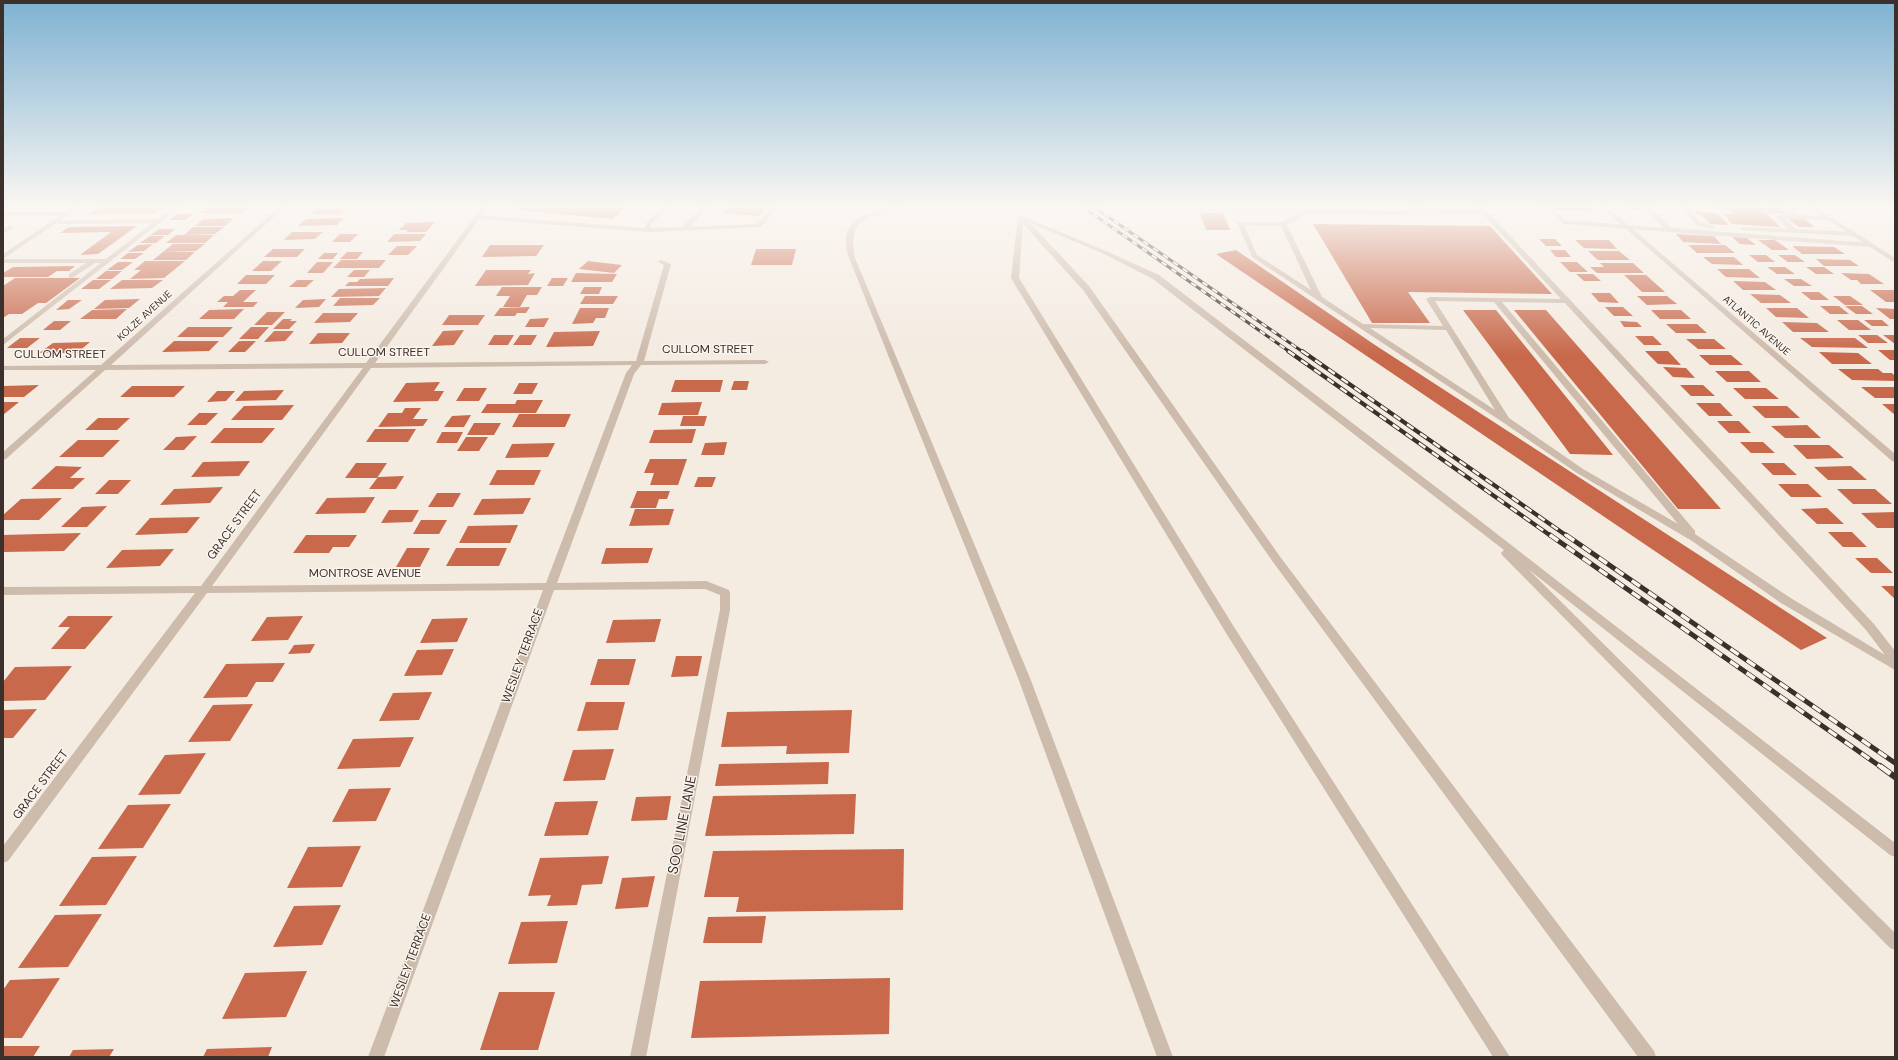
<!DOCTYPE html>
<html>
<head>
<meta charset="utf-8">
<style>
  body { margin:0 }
  #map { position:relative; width:1898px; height:1060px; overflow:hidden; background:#f4ebe1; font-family:"DM Sans",sans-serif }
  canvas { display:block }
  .frame { position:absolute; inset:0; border:4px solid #3b302b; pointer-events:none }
</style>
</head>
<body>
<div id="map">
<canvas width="1898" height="1060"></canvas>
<div class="frame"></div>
</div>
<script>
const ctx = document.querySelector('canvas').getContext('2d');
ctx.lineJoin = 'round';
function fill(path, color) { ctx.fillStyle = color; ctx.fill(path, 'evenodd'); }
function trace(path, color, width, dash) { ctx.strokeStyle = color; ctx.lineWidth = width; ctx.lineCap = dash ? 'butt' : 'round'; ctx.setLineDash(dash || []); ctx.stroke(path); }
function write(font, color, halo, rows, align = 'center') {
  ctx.font = font + ' "DM Sans",sans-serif'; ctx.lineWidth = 3; ctx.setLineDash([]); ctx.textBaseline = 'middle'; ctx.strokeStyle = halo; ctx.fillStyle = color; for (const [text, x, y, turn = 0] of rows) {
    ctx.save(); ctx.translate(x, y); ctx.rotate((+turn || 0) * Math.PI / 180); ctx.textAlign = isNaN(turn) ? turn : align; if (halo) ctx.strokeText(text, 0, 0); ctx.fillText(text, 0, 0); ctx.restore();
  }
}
fill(new Path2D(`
  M100,207H165L156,213L89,214Z
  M209,207H250L242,213H200Z
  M519,207H626L613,219L515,210Z
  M728,207H766L759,216L723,213Z
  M1553,207H1587L1591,211L1556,210Z
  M1629,207H1641L1646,211L1634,210Z
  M1727,207L1780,208L1786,214L1765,212L1780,227L1732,224L1723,213L1735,214Z
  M317,209H347L340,214H310Z
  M1693,210L1718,214L1729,225L1710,224L1701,214H1697Z
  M1200,213H1223L1230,230H1206Z
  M177,214H193L185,220H169Z
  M234,218L225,226H195L204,219Z
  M344,218L337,225L298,226L306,219Z
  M1788,219H1804L1815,227H1799Z
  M435,222L426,232H406L408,230H399L406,223Z
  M1313,224L1490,226L1552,294L1408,292L1430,323H1372Z
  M137,226L98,254L80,255L111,232L60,233L69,227Z
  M193,227H224L215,234L184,235Z
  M159,229H175L168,235H151Z
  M292,232H323L315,239L284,240Z
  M340,234H358L350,242H332Z
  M394,234H426L420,241L387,242Z
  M1676,234L1714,236L1721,244L1683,242Z
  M176,235H214L205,243H166Z
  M150,236H165L156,243H140Z
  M1732,237L1747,238L1756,245L1740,244Z
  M1539,239H1555L1562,246H1546Z
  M1575,240H1609L1617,249L1584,248Z
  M1758,240H1775L1789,250H1772Z
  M153,244L144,251L128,252L138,245Z
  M173,244H205L196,251L163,252Z
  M490,245H544L536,256L482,257Z
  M1688,245H1725L1735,253H1697Z
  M397,246H417L408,255H388Z
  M1792,246L1834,247L1845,254H1802Z
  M273,249H305L297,257H264Z
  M756,249H796L792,265H751Z
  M1236,250L1375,345L1827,638L1801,650L1216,254Z
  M1550,250H1565L1571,257H1556Z
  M1588,251H1619L1630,260H1598Z
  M163,252H195L186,260H153Z
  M347,252H363L357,259H340Z
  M128,253H144L135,259H120Z
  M324,253H338L333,259H318Z
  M1749,255H1766L1775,262H1758Z
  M1778,255H1795L1805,262H1788Z
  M1703,257H1734L1743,265L1712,264Z
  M1816,259L1850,260L1859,266H1824Z
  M341,260H386L379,268H333Z
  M145,261H185L164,278L130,279L141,270H167H134Z
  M263,261H282L271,271H252Z
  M588,261L622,265L614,273L579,269Z
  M118,262H133L122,270H107Z
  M317,262H333L323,273H307Z
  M1560,262H1577L1588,272H1570Z
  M1600,263H1633L1644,273H1597L1590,267H1604Z
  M75,266L69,271H57L48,277H3V273L13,267Z
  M1767,267H1785L1795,274H1777Z
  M1806,267H1824L1834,274H1816Z
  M1717,269H1749L1760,278L1726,277Z
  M354,270H370L364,277H347Z
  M486,270H531L528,274L535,273L528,285L475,286Z
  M106,271H122L112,279H96Z
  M576,273L617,274L612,282H571Z
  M1841,273L1869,274L1884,284H1861L1857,280H1851Z
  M1576,274H1593L1601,281H1584Z
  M246,275H275L266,284H237Z
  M1624,275H1646L1665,292H1642Z
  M15,278H80L46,303H38L22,314H9L3,318V286Z
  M394,278L388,286H345L349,282H357L360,279Z
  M552,278H568L563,286H547Z
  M1784,279H1801L1812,286H1794Z
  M93,280H111L99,289H81Z
  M122,280H163L152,288L110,289Z
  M297,280H314L306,287H289Z
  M1733,281L1765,282L1776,290H1743Z
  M502,287H542L537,295H527L520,307H503L510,296H496Z
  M584,287H602L599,294H580Z
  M386,288L379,296L331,297L339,289Z
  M240,290H256L243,302H258L253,307H223L228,302H217L224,296H233Z
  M1870,290H1895V302H1886Z
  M1801,292H1819L1829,300H1811Z
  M1591,293H1610L1619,303L1599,302Z
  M1750,294L1780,295L1791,303H1761Z
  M585,296H618L613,304H580Z
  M1637,296H1667L1677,304L1647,305Z
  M1833,296H1850L1863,305H1845Z
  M340,298H380L373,305L333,306Z
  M140,299L129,308L94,309L105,300Z
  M326,299L319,307L295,308L303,300Z
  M68,300H82L69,309L56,310Z
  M1820,306H1839L1849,314H1830Z
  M1845,306H1862L1873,314H1856Z
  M530,307L526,313H517L515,316H494L500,308Z
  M1605,307H1623L1633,316H1614Z
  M580,308H609L605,318H596L593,323L572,324Z
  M1766,308H1797L1809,318L1776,317Z
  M1876,308L1895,309V319H1890Z
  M127,309L116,319H80L92,310Z
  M244,309L234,319H199L209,310Z
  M1463,310H1496L1613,455L1570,454Z
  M1514,310H1546L1721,509H1678Z
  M1651,310H1681L1691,319H1660Z
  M267,312H285L272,325H254Z
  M323,313H358L350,322L314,323Z
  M449,315H485L478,325H442Z
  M549,318L544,327H525L530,319Z
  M283,319H292L290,321H297L289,329H273Z
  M1837,320H1858L1871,330H1849Z
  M1864,320H1882L1889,326H1872Z
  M54,321H71L60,330H43Z
  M1620,321L1637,322L1642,327H1624Z
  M1782,322L1817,323L1829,332H1793Z
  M1666,324H1697L1707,333H1676Z
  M188,327H233L223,337H177Z
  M251,327H269L258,339H239Z
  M464,330L454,345L432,346L443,331Z
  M274,331H294L285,341L264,342Z
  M600,331L593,346L546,347L554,332Z
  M318,333H350L342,343L309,344Z
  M494,335H514L508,345H488Z
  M520,335H537L531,345H513Z
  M1858,335H1877L1888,343H1868Z
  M1883,335H1895V344Z
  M1635,336H1653L1662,345H1644Z
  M20,338H40L27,348H7Z
  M1800,338H1855L1868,348L1812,347Z
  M1686,339H1714L1726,349H1698Z
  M174,341H219L209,351L162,352Z
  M239,341H256L245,352H228Z
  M90,342L77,353H39L53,343Z
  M1878,350H1895V360H1890Z
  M1645,351H1668L1681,365L1658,364Z
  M1819,352L1858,353L1872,364H1832Z
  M1699,355H1731L1743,365H1710Z
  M1663,367L1686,368L1695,378L1673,377Z
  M1838,369H1878L1883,373H1892L1895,376V381L1852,380Z
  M1715,371H1749L1761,382H1727Z
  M675,380H723L720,392H671Z
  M734,381H749L747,390H731Z
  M440,382L434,391H444L438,401L393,402L406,383Z
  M519,383H538L532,394H513Z
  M39,385L24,397H3V386Z
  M1680,385H1703L1715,396H1691Z
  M132,386H185L174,397H120Z
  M1861,387H1895V398H1875Z
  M464,388H487L479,401H456Z
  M1733,388H1766L1779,399H1745Z
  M284,390L276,400L235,401L244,391Z
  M217,391H235L226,401L207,402Z
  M517,400H543L536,413H481L487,404H515Z
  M3,402H19L3,415Z
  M702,402L698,415H658L662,403Z
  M1696,403H1720L1733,416H1709Z
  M1882,404H1895V415Z
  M294,405L282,420H231L244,406Z
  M1752,406H1787L1800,418H1765Z
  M405,408H421L413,419H428L423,426L378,427L388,413H402Z
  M199,413H218L206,425H187Z
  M519,414H571L565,427H512Z
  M471,415L464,427H444L452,416Z
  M683,416H707L704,426H680Z
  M98,418H130L117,430H85Z
  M1717,421H1739L1751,433H1729Z
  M474,423H501L494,435H467Z
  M1807,425L1821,438H1785L1771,426Z
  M224,428H275L262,443H210Z
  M375,429H416L408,442H366Z
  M696,429L692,443H649L654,430Z
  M442,432H463L457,443H436Z
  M197,436L184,450H163L176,437Z
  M466,437H488L479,451H457Z
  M78,440H120L103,457H59Z
  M727,442L724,455H701L705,443Z
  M1740,442H1763L1775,453H1751Z
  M555,443L548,457L505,458L512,444Z
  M1793,445H1829L1844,458L1807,459Z
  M650,459H687L678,485H650L654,473H644Z
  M250,461L239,476L191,477L203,462Z
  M356,463H387L377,478H345Z
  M1761,463H1784L1797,475H1773Z
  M56,466L82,467L70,478H85L73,489H31Z
  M1851,466L1867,480H1828L1814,467Z
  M497,470H541L534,485H489Z
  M404,476L396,489H369L378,477Z
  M698,477H716L712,487H694Z
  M109,480H131L118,494H95Z
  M1778,484H1808L1822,497H1791Z
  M223,487L210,503L160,505L174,489Z
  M1837,489H1875L1892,504H1853Z
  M637,491H670L667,499H659L656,508H630Z
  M437,493H461L453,507H428Z
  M375,497L365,513L315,514L327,498Z
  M62,498L39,520H3V515L21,499Z
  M531,498L523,514L473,515L482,499Z
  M107,506L87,527H61L82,507Z
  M1827,508L1844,524H1817L1801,509Z
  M635,509H674L669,525L629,526Z
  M389,510H419L412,522L381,523Z
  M1895,512V528H1877L1861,513Z
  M200,517L187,533L135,535L150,518Z
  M421,520H447L439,534H413Z
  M518,525L510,543H459L468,526Z
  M1828,532H1852L1867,547H1843Z
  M81,533L64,551L3,552V535Z
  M306,535H357L349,547H333L329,553H293Z
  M407,548H430L420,567H396Z
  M456,548H507L499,566H446Z
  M606,548H653L648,563L601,564Z
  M174,549L160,566L106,568L122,550Z
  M1855,558H1877L1893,573H1871Z
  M1881,586H1895V599Z
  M68,616H113L85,649H51L70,627H58Z
  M303,616L288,640L251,641L267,617Z
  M468,618L457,642L420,643L432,619Z
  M661,619L655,642L606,643L613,620Z
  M315,644L310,653L288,654L294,645Z
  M454,649L442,675L404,676L417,650Z
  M676,656H702L698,676L671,677Z
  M598,659H636L629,685H590Z
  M285,663L273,682H256L247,697L203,698L226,664Z
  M72,666L45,700L3,701V682L15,667Z
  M432,692L419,720L379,721L393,693Z
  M586,702H625L618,730L577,731Z
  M253,704L230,741L188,742L213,705Z
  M37,709L13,738H3V710Z
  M852,710L849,753L786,754L787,746L721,747L727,712Z
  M414,737L400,767L337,769L353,739Z
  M614,749L605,780L563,781L573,750Z
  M206,753L180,794L138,795L165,755Z
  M829,762L828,784L715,786L719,764Z
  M391,788L376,821L332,822L349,789Z
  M856,794L854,834L705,836L713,796Z
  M671,796L667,820L631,821L636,797Z
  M598,801L588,835L544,836L555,802Z
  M171,804L143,848L98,849L128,805Z
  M361,846L342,887L287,888L308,847Z
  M904,849L903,910L736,912L739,897H704L713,851Z
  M137,856L106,905L59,906L92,857Z
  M609,856L602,884L582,885L577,905L547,906L551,895L528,896L540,858Z
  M655,876L648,907L615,909L622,878Z
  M341,905L322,945L273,947L294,906Z
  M102,914L68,967L18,968L55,915Z
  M766,916L762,943H703L708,917Z
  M568,921L557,963L508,964L521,922Z
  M307,971L286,1017L222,1019L245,973Z
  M60,978L22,1038H3V990L10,980Z
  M890,978L889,1034L691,1038L700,981Z
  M499,992H555L538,1050H480Z
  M3,1046H40L33,1057H3Z
  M272,1047L268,1057H203L207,1049Z
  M114,1049L109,1057H69L73,1050Z`), '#c8694b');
fill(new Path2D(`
  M173,207H180L3,345V339L101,263H95L72,278H69V274L86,263H3V259H106L152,223L55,224L53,223V221L158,219Z
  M663,207H669L651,224V228L682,227L702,207H708L690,227L757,224L772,207H778L761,227L648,232L478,219L475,217L478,215L645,228L646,223Z
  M892,207H904C899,210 892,210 886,212C856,219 850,228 855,258L1030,678L1173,1057H1157L1018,678L849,258C847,252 845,245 846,239C847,216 875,211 892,207Z
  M1408,207L1479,210L1477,207H1483L1874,624L1895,651V670L1781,603L1692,541L1577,473L1504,423L1252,257L1237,223L1238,222H1282L1298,213L1198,212L1195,210L1198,208L1403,211L1408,209ZM1412,212L1483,214L1561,299L1430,297L1426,299L1443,326L1363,324L1322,297L1287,225L1304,216V213L1404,215ZM1244,225L1281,226L1311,290L1257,255ZM1435,301L1494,302L1678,524L1583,469L1509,418ZM1502,302L1565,303L1866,630L1885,655L1789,597L1695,534V531ZM1370,328L1446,330L1495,410Z
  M1533,207C1547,206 1556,209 1565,220L1663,228L1645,207H1651L1671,228L1870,243L1873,245L1870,247L1563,224L1553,213Z
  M1681,207H1687L1700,222L1716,227L1713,229L1696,225Z
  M1717,207H1723L1726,210L1721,211Z
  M1773,207H1784L1799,215L1828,216L1831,218L1828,220L1785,219L1796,229L1854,232L1857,234L1854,236L1741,230V228L1743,227L1788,229L1776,217L1779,215H1790Z
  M3,211L66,212L69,214L66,216L3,215Z
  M1018,216H1022L1106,251L1159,275L1479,520L1895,843V857L1890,855L1528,569L1895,933V950L1890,948L1502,555L1501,553L1504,550L1153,279L1102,253L1030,223L1089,286L1281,558L1654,1051L1656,1057H1638L1273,562L1083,290L1023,224L1019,278L1234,627L1510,1057H1493L1226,633L1011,278Z
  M9,226L14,227L3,234V229Z`), '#cdbbac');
fill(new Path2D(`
  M73,207H80L3,259V254Z
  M279,207H285L111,365L366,363L482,207H488L375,363L636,361L664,265L658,262L661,260L671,264L644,361L765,360L769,362L765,364L641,365L634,374L557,583L706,581L729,590L730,593V610L646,1057H630L720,610V595L705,589L554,590L384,1057H368L543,590L207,593L8,861L3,863V846L195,593L3,595V587L201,586L363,368L105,370L6,459L3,460V452L96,370H3V366L101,365ZM632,365L626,373L546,583L212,586L371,368Z
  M1601,207H1607L1895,454V462L1892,461Z
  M1808,207H1815L1895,258V263Z`), '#cdbbac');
const railFar3 = new Path2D(`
  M1083,207L1290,352
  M1094,207L1303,352`);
const railFar2 = new Path2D(`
  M1288,351L1551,536
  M1302,351L1567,536`);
const railFar1 = new Path2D(`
  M1550,535L1881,767
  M1566,535L1895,763`);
const rail = new Path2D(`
  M1880,766L1895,777`);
trace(railFar3, '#3b302b', 3);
trace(railFar2, '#3b302b', 4);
trace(railFar1, '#3b302b', 5);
trace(rail, '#3b302b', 6);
trace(railFar3, '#fbf5ee', 2, [6]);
trace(railFar2, '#fbf5ee', 2.5, [8]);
trace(railFar1, '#fbf5ee', 3.5, [10]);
trace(rail, '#fbf5ee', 4.5, [13]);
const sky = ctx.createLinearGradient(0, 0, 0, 355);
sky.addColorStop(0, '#7eb2d2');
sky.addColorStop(0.58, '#faf6f2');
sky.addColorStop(1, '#faf6f200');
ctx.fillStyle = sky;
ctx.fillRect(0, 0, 1898, 355);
write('10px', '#3b302b', '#fbf5ee', [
  ["KOLZE AVENUE",145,316,-42],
  ["ATLANTIC AVENUE",1756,326,41]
]);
write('12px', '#3b302b', '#fbf5ee', [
  ["CULLOM STREET",708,350],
  ["CULLOM STREET",384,353],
  ["CULLOM STREET",60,355],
  ["GRACE STREET",235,525,-54],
  ["MONTROSE AVENUE",365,574],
  ["WESLEY TERRACE",523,656,-70],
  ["GRACE STREET",41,785,-53],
  ["WESLEY TERRACE",411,961,-70]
]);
write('14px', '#3b302b', '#fbf5ee', [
  ["SOO LINE LANE",683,825,-79]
]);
</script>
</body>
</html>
